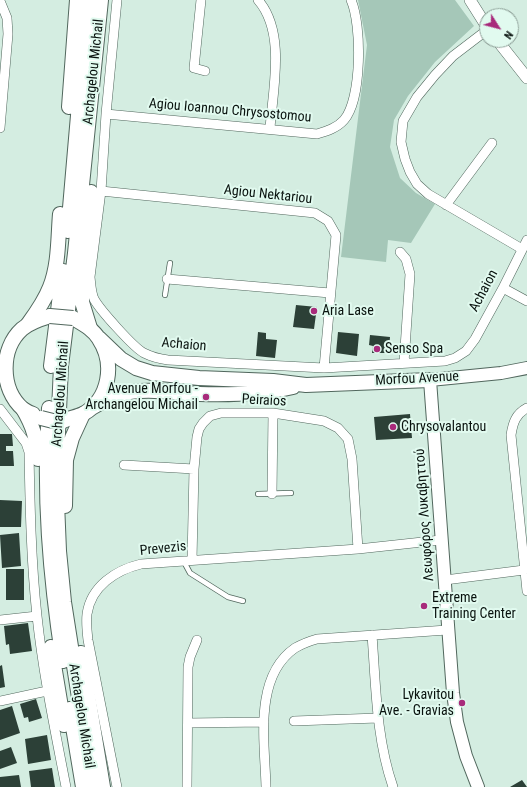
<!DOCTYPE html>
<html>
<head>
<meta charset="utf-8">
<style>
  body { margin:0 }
  #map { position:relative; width:527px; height:787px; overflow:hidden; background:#d4ede1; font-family:"Roboto Condensed",sans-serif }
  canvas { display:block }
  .north { position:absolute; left:479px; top:8px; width:40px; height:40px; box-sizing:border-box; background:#e1faef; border:1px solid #8b9d95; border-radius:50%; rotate:126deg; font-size:11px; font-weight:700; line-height:16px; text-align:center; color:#09120e }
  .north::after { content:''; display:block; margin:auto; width:14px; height:18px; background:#a82a7b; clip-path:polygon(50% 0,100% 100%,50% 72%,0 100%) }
</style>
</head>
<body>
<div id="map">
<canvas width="527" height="787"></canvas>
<div class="north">N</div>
</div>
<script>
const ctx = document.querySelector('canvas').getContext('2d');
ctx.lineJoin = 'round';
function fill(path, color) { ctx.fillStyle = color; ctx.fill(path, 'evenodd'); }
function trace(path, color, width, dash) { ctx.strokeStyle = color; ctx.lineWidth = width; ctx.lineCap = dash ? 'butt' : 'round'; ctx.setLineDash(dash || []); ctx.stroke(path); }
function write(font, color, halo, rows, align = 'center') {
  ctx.font = font + ' "Roboto Condensed",sans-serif'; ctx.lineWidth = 4; ctx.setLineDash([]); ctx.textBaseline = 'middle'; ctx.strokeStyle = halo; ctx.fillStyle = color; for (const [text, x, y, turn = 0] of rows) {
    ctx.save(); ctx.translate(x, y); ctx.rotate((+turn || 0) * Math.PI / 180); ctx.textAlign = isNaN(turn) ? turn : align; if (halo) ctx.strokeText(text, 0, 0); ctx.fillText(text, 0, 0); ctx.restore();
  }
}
fill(new Path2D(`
  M358,0H455L474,26L435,62L408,96L394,120L390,147L400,178L416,193L435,204L411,243L388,240L386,262L341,257L367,45Z`), '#a5c7b8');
fill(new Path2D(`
  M296,305L317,307L314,329L293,327Z
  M258,332L266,333V339L277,340L275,358L256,356Z
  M338,332L359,334L357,356L336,353Z
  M370,335L390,337L389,349H388V353H372L373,346L369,345Z
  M410,414L412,438L376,440L374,417Z
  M0,434H12L13,446H6V451H13L14,466H0Z
  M0,500L22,501L21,527H0Z
  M19,533L21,566L2,568L0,535Z
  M6,569H24V600H6Z
  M28,623L32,651L10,654L9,644L6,645L4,626Z
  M2,665L5,687L0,688V666Z
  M36,699L42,718L29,722L28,717L24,718L20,704Z
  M12,706L20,733L0,740V710Z
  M47,735L51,760L28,764L25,739Z
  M11,747L17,763L0,769V751Z
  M52,768L55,787H31L29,771Z
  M19,775L21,787H0V777Z
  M522,780L527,787H510Z`), '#2c4037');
const service = new Path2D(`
  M165,295L170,263
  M258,494L291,493
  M183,560L190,573L228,597L243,601`);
const minor = new Path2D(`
  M117,0L106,114L101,191L90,277C91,285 91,292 94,299C100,310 134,348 144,353C152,357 160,359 168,360L324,368L445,361L455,358L466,351L475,339L503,288L527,240
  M201,0L194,68L205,71
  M258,0C286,32 273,89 270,128
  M0,1L7,18L8,34L0,128
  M487,30L453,56L435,75L417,97L403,121L401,142L405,159L410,172L417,184L428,194L522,249
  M106,114L317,134C327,131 337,128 344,120C362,99 362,25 351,0
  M101,191L315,213L328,221L336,235L324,368
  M446,205L492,143
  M400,252L406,259L410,274L404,363
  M167,279L330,293
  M503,288L527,301
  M527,408C516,414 513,422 511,435L527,591
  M0,409L26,443L29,452C30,506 31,561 37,616C43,673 55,730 66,787
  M124,465L194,469
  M272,494L273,413
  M192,560L194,469L197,437L199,429L203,423L210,416L221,413H273L324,421L338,428L348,439L352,459L358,549
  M445,580L524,570
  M0,620L37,616
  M372,635C376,686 376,738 393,787
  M0,701L47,691
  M294,721L378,718
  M188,723L264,722
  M117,787L88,640C87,631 86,623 87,614C91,586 116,570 141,564L358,549L441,540
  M187,787L188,667L190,657L197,640
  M266,787C265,743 253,677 295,648C302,644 310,641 317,639L447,630`);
const tertiary = new Path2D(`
  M470,0L487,27
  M497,40L527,78`);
const secondary = new Path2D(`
  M478,787L466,756L457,722L453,693L430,380L501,373L527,368`);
const primary = new Path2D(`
  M99,338L121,359L136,368L152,373L199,378L273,381L306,385L430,380
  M90,409C100,403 109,397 120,394C146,387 173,393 199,394C230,395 263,394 293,387
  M33,414C30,413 26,411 23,409C0,389 0,349 22,329C30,322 40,319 50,316
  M63,421C69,418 77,417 83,414C110,399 115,363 99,339C93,329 83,324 73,318`);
const trunk = new Path2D(`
  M69,107L77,0
  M68,231L88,0
  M28,324C36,313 45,300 50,287C59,265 58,237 60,214
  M90,328L82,302V290L91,192
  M51,366L63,271
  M49,408C43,494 50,576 63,661
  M23,409C33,426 37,439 38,459
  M65,506L66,460L72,438L83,414
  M51,647L64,725
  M81,653L103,787
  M70,709L83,787
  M93,787L64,602L59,551L56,478L61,366L75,253L101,0`);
trace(service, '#51675d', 6);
trace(minor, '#51675d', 10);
trace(tertiary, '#51675d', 12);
trace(secondary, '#51675d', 14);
trace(primary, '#51675d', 16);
trace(trunk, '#51675d', 16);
trace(service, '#fff', 4.5);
trace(minor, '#fff', 9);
trace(tertiary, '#fff', 11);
trace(secondary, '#fff', 12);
trace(primary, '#fff', 14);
trace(trunk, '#fff', 14);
const primaryBridge = new Path2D(`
  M50,316L73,318
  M41,418L53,421H63`);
trace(primaryBridge, '#51675d', 16, []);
trace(primaryBridge, '#fff', 14);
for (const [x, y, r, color] of [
  [314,311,4,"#a82a7b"],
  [377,349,4,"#a82a7b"],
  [206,397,4,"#a82a7b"],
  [393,427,4,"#a82a7b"],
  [424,606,4,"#a82a7b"],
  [462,703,4,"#a82a7b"]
]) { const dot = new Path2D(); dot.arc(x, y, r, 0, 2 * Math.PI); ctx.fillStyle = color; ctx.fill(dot); trace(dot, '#e1faef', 1.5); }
write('14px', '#09120e', '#e1faef', [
  ["Archagelou Michail",94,72,-84],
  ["Agiou Ioannou Chrysostomou",230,111,5],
  ["Agiou Nektariou",268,195,6],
  ["Achaion",484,291,-62],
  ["Achaion",184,345,5],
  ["Morfou Avenue",417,379,-3],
  ["Archagelou Michail",61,394,-86],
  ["Peiraios",264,401,3],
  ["Λεωφόρος Λυκαβηττού",425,515,-94],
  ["Prevezis",163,549,-6],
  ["Archagelou Michail",81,716,81]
]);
write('14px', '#09120e', '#e1faef', [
  ["Aria Lase",322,311],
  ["Senso Spa",385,349],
  ["Avenue Morfou -",198,389,"right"],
  ["Archangelou Michail",198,405,"right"],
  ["Chrysovalantou",401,427],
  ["Extreme",432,598],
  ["Training Center",432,614],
  ["Lykavitou",454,695,"right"],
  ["Ave. - Gravias",454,711,"right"]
], 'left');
</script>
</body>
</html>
